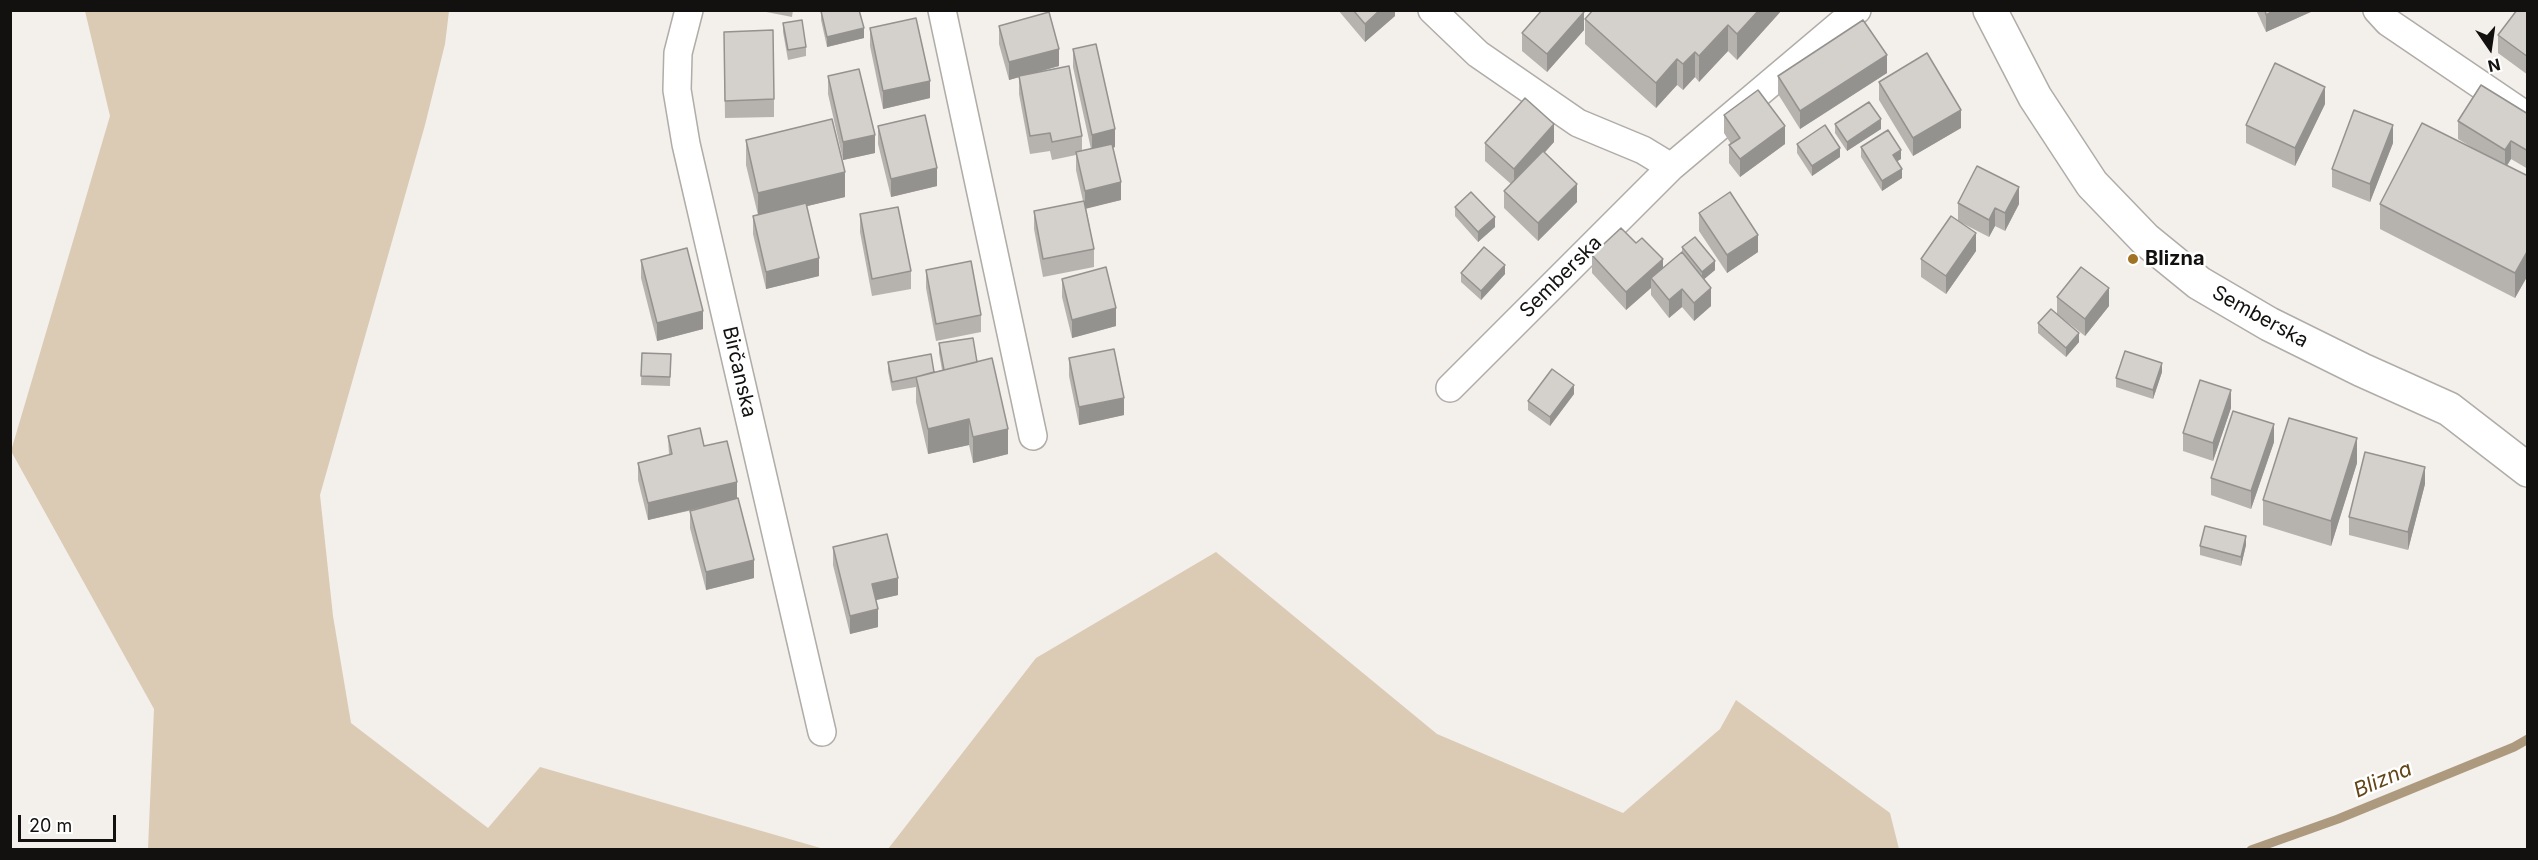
<!DOCTYPE html>
<html>
<head>
<meta charset="utf-8">
<style>
  body { margin:0 }
  #map { position:relative; width:2538px; height:860px; overflow:hidden; background:#f3efeb; font-family:Inter,sans-serif }
  canvas { display:block }
  .frame { position:absolute; inset:0; border:12px solid #12110f; pointer-events:none }
  .north { position:absolute; left:2460px; top:18px; width:60px; height:60px; -webkit-text-stroke:4px #fff; paint-order:stroke; rotate:167deg; font-size:16px; font-weight:700; line-height:24px; text-align:center; color:#12110f }
  .north::after { content:''; display:block; margin:auto; width:21px; height:27px; background:#12110f; clip-path:polygon(50% 0,100% 100%,50% 72%,0 100%) }
  .scale { position:absolute; left:18px; top:815px; width:98px; height:27px; box-sizing:border-box; border:3px solid #12110f; border-top:0; padding-left:8px; font-size:18px; line-height:21px; white-space:nowrap; color:#12110f; -webkit-text-stroke:4px #fff; paint-order:stroke }
</style>
</head>
<body>
<div id="map">
<canvas width="2538" height="860"></canvas>
<div class="frame"></div>
<div class="north">N</div>
<div class="scale">20 m</div>
</div>
<script>
const ctx = document.querySelector('canvas').getContext('2d');
ctx.lineJoin = 'round';
function fill(path, color) { ctx.fillStyle = color; ctx.fill(path, 'evenodd'); }
function trace(path, color, width, dash) { ctx.strokeStyle = color; ctx.lineWidth = width; ctx.lineCap = dash ? 'butt' : 'round'; ctx.setLineDash(dash || []); ctx.stroke(path); }
function write(font, color, halo, rows, align = 'center') {
  ctx.font = font + ' Inter,sans-serif'; ctx.lineWidth = 5; ctx.setLineDash([]); ctx.textBaseline = 'middle'; ctx.strokeStyle = halo; ctx.fillStyle = color; for (const [text, x, y, turn = 0] of rows) {
    ctx.save(); ctx.translate(x, y); ctx.rotate((+turn || 0) * Math.PI / 180); ctx.textAlign = isNaN(turn) ? turn : align; if (halo) ctx.strokeText(text, 0, 0); ctx.fillText(text, 0, 0); ctx.restore();
  }
}
fill(new Path2D(`
  M85,11H449L445,44L425,125L320,495L333,616L351,723L488,828L540,767L824,849H148L154,709L11,451L110,116Z
  M1216,552L1437,734L1623,813L1720,729L1736,700L1890,813L1899,849H888L1036,658Z`), '#dbcbb4');
trace(new Path2D(`
  M2251,850L2338,819L2514,747L2528,739`), '#ac997e', 9);
const minor = new Path2D(`
  M689,10L678,53L677,90L686,144L822,732
  M942,10L1033,436
  M1432,10L1478,54L1578,123L1643,150L1671,167L1857,10
  M2377,10L2388,22L2528,117
  M1450,388L1671,167`);
const secondary = new Path2D(`
  M1990,10L2035,97L2092,184L2145,239L2199,283L2269,324L2362,370L2449,409L2528,470`);
trace(minor, '#b0aca8', 30);
trace(secondary, '#b0aca8', 36);
trace(minor, '#fff', 27);
trace(secondary, '#fff', 33);
fill(new Path2D(`
  M756,10H793L792,17Z
  M1338,10H1395V16L1365,42Z
  M1782,10L1737,60L1728,51L1699,82L1695,77L1683,90L1677,85L1656,108L1585,44V19Z
  M2256,10H2313V11L2266,32Z
  M2528,10V75L2498,53V35Z
  M821,11L864,38L827,47L821,20Z
  M783,23L806,47V56L788,60L783,32Z
  M999,26L1059,66L1035,73L1082,136V151L1091,149L1073,67V49L1115,147L1113,148L1121,200L1086,208L1094,249V267L1043,277L1034,229V211L1083,201L1076,170V155L1052,160L1050,151L1030,154L1019,94V77L1009,80L999,44Z
  M870,28L930,98L883,109L870,46Z
  M1584,30L1547,72L1522,51V33Z
  M724,49L774,99V117L725,118Z
  M1887,73L1800,129L1778,94V76Z
  M828,76L875,153L843,160L828,94Z
  M1879,82L1961,128L1913,156L1879,100Z
  M2325,104L2295,166L2246,143V125Z
  M2528,114V169L2511,159L2507,166L2528,176V275L2515,298L2380,229V204L2476,150L2458,139V121Z
  M1724,115L1785,144L1740,177L1729,163V145L1731,144L1724,133Z
  M1835,124L1881,129L1847,151L1835,133Z
  M878,126L937,186L891,197L878,144Z
  M746,140L845,197L807,206L819,276L766,289L753,234V216L758,215L746,165Z
  M1554,142L1544,153L1577,202L1538,241L1504,208V191L1511,184L1485,161V143Z
  M2393,143L2370,202L2332,187V169Z
  M1797,144L1840,157L1812,176L1797,153Z
  M1861,147L1901,159L1897,161L1902,178L1882,191L1861,157Z
  M1958,203L2019,204L2005,231L1995,226L1989,237L1958,221Z
  M1455,207L1495,227L1478,242L1455,216Z
  M1699,213L1758,252L1727,273L1699,231Z
  M860,214L911,271V289L872,296L860,232Z
  M1636,243L1663,268L1682,252V247L1715,270L1704,279L1711,306L1694,321L1682,307L1669,318L1651,295V288L1626,310L1592,273V255Z
  M1976,251L1946,294L1921,277V259Z
  M641,260L703,329L657,341L641,278Z
  M926,270L981,315V332L936,341L926,288Z
  M1461,273L1505,274L1481,300L1461,282Z
  M1062,279L1116,326L1072,338L1062,297Z
  M2057,297L2109,306L2085,336L2057,314L2079,342L2066,357L2038,333V323L2057,314Z
  M939,343L977,362L1008,454L973,463L969,445L928,454L916,402V387L892,391L888,371V362L934,372L942,370L939,353Z
  M642,353L671,354L670,386L641,385Z
  M1069,358L1124,415L1079,425L1069,376Z
  M2162,372L2153,399L2116,387V378Z
  M1574,394L1550,426L1528,410V401Z
  M2231,408L2213,461L2183,451V433Z
  M668,436L704,446L737,499L754,578L706,590L690,528V511L706,507L648,520L638,480V463L669,455Z
  M2274,442L2251,509L2211,495V478Z
  M2357,463L2331,546L2263,525V500Z
  M2425,484L2408,550L2349,535V517Z
  M2246,545L2241,566L2200,555V546Z
  M833,547L898,595L876,600L878,627L850,634L833,565Z`), '#b6b3af');
fill(new Path2D(`
  M1380,10H1395V16L1365,42V24Z
  M1759,10H1782L1737,60V34Z
  M2275,10H2313V11L2266,32V15Z
  M1584,12V30L1547,72V54Z
  M1728,25V51L1699,82V56Z
  M864,28V38L827,47V37Z
  M1059,49V66L1009,80V62Z
  M1695,52V77L1683,90V64Z
  M1887,55V73L1800,129V111Z
  M1677,59V85L1656,108V83Z
  M930,81V98L883,109V91Z
  M2325,87V104L2295,166V148Z
  M1961,110V128L1913,156V138Z
  M1881,119V129L1847,151V142Z
  M1554,124V142L1514,187V169Z
  M2393,125V143L2370,202V184Z
  M1785,126V144L1740,177V159Z
  M1115,129V147L1092,152V135Z
  M875,135V153L843,160V142Z
  M2511,141V159L2505,168V150Z
  M1840,148V157L1812,176V166Z
  M1901,150V159L1893,164V155Z
  M937,168V186L891,197V179Z
  M1902,169V178L1882,191V181Z
  M845,172V197L758,218V193Z
  M1121,182V200L1085,209V191Z
  M1577,184V202L1538,241V223Z
  M2019,187V204L2005,231V213Z
  M1995,208V226L1989,237V220Z
  M1495,217V227L1478,242V232Z
  M1976,233V251L1946,294V276Z
  M1758,235V252L1727,273V255Z
  M2528,250V275L2515,298V273Z
  M819,258V276L766,289V272Z
  M1663,259V277L1651,278V288L1626,310V292Z
  M1715,261V270L1702,281V272Z
  M1505,265V274L1481,300V291Z
  M1711,288V306L1694,321V303Z
  M2109,288V306L2085,336V319Z
  M1682,289V307L1669,318V300Z
  M1116,308V326L1072,338V320Z
  M703,311V329L657,341V323Z
  M2079,333V342L2066,357V348Z
  M2162,363V372L2153,399V390Z
  M1574,385V394L1550,426V417Z
  M2231,390V408L2213,461V443Z
  M1124,398V415L1079,425V407Z
  M969,419V445L928,454V429Z
  M2274,424V442L2251,509V491Z
  M1008,429V454L973,463V437Z
  M2357,438V463L2331,546V521Z
  M2425,467V484L2408,550V532Z
  M737,482V499L648,520V503Z
  M2246,536V545L2241,566V557Z
  M754,560V578L706,590V572Z
  M898,578V595L872,601V584Z
  M878,609V627L850,634V616Z`), '#94928f');
const building = new Path2D(`
  M823,10H859L864,28L827,37L821,11Z
  M1353,10H1380L1365,24Z
  M1542,10H1582L1584,12L1547,54L1522,33Z
  M1593,10H1759L1737,34L1728,25L1699,56L1695,52L1683,64L1677,59L1656,83L1585,19Z
  M2265,10H2275L2266,15Z
  M2517,10H2528V57L2498,35Z
  M1049,12L1059,49L1009,62L999,26Z
  M916,18L930,81L883,91L870,28Z
  M802,20L806,47L788,50L783,23Z
  M1863,20L1887,55L1800,111L1778,76Z
  M773,30L774,99L725,101L724,32Z
  M1096,44L1115,129L1092,135L1073,49Z
  M1927,53L1961,110L1913,138L1879,82Z
  M2275,63L2325,87L2295,148L2246,125Z
  M1069,66L1082,136L1052,142L1050,133L1030,136L1019,76Z
  M859,69L875,135L843,142L828,76Z
  M2481,85L2528,114V151L2511,141L2505,150L2458,121Z
  M1758,90L1785,126L1740,159L1729,145L1740,138L1724,115Z
  M1525,98L1554,124L1514,169L1485,143Z
  M1869,102L1881,119L1847,142L1835,124Z
  M2354,110L2393,125L2370,184L2332,169Z
  M925,115L937,168L891,179L878,126Z
  M832,119L845,172L758,193L746,140Z
  M2422,123L2528,176V250L2515,273L2380,204Z
  M1825,125L1840,148L1812,166L1797,144Z
  M1888,130L1901,150L1893,155L1902,169L1882,181L1861,147Z
  M1112,144L1121,182L1085,191L1076,152Z
  M1543,151L1577,184L1538,223L1504,191Z
  M1977,166L2019,187L2005,213L1995,208L1989,220L1958,203Z
  M1471,192L1495,217L1478,232L1455,207Z
  M1730,192L1758,235L1727,255L1699,213Z
  M1084,201L1094,249L1043,259L1034,211Z
  M806,203L819,258L766,272L753,216Z
  M898,207L911,271L872,279L860,214Z
  M1951,216L1976,233L1946,276L1921,259Z
  M1621,228L1636,243L1642,238L1663,259L1626,292L1592,255Z
  M1695,237L1715,261L1702,272L1682,247Z
  M1484,247L1505,265L1481,291L1461,273Z
  M687,248L703,311L657,323L641,260Z
  M1682,252L1711,288L1694,303L1682,289L1669,300L1651,278Z
  M971,261L981,315L936,324L926,270Z
  M1106,267L1116,308L1072,320L1062,279Z
  M2081,267L2109,288L2085,319L2057,297Z
  M2051,309L2079,333L2066,348L2038,323Z
  M973,338L977,362L944,370L939,343Z
  M1114,349L1124,398L1079,407L1069,358Z
  M2125,351L2162,363L2153,390L2116,378Z
  M642,353L671,354L670,377L641,376Z
  M931,354L934,372L916,377L892,382L888,362Z
  M992,358L1008,429L973,437L969,419L928,429L916,377Z
  M1552,369L1574,385L1550,417L1528,401Z
  M2200,380L2231,390L2213,443L2183,433Z
  M2233,411L2274,424L2251,491L2211,478Z
  M2289,418L2357,438L2331,521L2263,500Z
  M700,428L704,446L727,441L737,482L648,503L638,463L672,454L668,436Z
  M2365,452L2425,467L2408,532L2349,517Z
  M738,498L754,560L706,572L690,511Z
  M2205,526L2246,536L2241,557L2200,546Z
  M887,534L898,578L872,584L878,609L850,616L833,547Z`);
fill(building, '#d4d0cc');
trace(building, '#94928f', 1.5);
for (const [x, y, r, color] of [
  [2133,259,6,"#a07224"]
]) { const dot = new Path2D(); dot.arc(x, y, r, 0, 2 * Math.PI); ctx.fillStyle = color; ctx.fill(dot); trace(dot, '#fff', 2); }
write('bold 20px', '#12110f', '#fff', [
  ["Blizna",2145,259]
], 'left');
write('20px', '#12110f', '#fff', [
  ["Semberska",1561,277,-45],
  ["Semberska",2260,317,29],
  ["Birčanska",739,372,77]
]);
write('italic 21px', '#624617', '#fff', [
  ["Blizna",2383,780,-23]
]);
</script>
</body>
</html>
